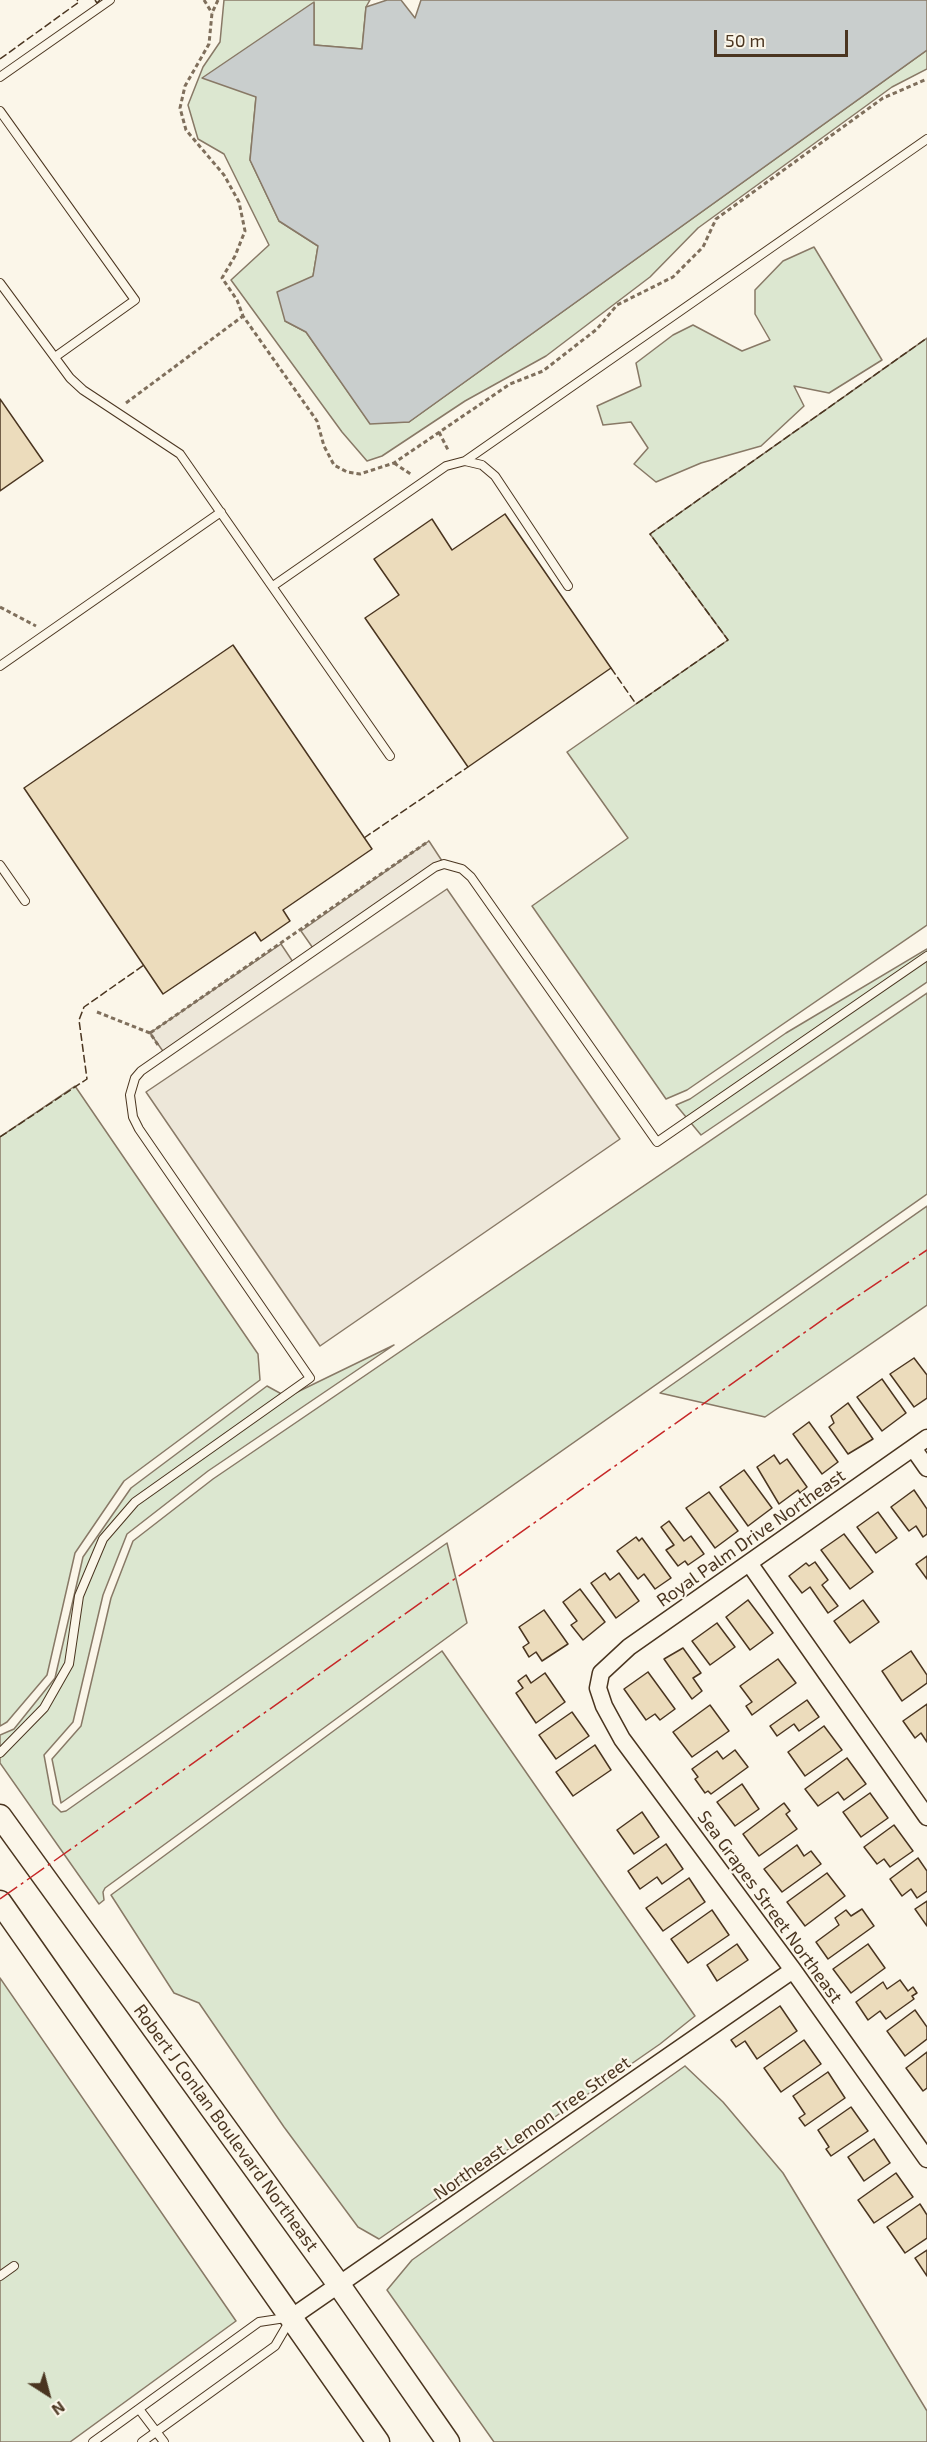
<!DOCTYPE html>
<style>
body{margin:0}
#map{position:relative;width:927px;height:2442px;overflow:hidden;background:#fbf6e9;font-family:"Exo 2",sans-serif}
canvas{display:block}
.north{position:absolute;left:18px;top:2364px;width:60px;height:60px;-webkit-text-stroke:4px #fbf6e9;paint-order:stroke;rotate:144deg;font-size:16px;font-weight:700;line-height:24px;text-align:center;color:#4a3520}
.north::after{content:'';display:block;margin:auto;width:21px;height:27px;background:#4a3520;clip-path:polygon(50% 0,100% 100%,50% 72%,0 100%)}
.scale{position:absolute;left:714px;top:30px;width:134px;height:27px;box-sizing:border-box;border:3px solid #4a3520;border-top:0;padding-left:8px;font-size:18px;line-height:21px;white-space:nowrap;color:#4a3520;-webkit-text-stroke:4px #fbf6e9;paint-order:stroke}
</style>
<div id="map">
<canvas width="927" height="2442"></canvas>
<div class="north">N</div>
<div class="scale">50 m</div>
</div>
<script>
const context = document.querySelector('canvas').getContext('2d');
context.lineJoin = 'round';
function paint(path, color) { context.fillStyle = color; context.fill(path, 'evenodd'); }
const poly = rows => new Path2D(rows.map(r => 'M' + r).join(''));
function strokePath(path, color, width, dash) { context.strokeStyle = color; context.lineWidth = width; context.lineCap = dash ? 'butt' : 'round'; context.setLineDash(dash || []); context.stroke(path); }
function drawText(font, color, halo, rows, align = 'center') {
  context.font = font + ' "Exo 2",sans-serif'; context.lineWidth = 4.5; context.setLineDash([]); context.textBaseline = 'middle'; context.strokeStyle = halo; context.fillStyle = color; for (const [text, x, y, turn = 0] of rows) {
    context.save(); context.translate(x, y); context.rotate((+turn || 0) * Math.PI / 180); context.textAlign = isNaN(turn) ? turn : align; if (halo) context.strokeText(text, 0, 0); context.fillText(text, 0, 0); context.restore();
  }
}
const green = poly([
 [224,0,370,0,366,7,362,49,314,45,314,3,256,97,250,160,279,221,318,246,313,276,285,321,306,332,370,423,409,422,927,50,927,69,892,87,698,228,650,277,546,356,465,401,382,456,367,461,342,432,231,280,269,245,224,154,198,139,188,105,203,67,220,42,224,0],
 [814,247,882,360,829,393,794,386,804,406,761,446,701,463,656,482,634,464,648,448,631,422,603,425,597,406,641,386,636,363,673,335,693,325,742,351,770,340,755,314,755,290,783,261,814,247],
 [927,338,927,925,687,1090,666,1099,532,906,628,838,567,752,728,640,650,534,927,338],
 [927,949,927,982,701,1135,676,1105,690,1099,786,1033,927,949],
 [927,993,927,1194,61,1803,52,1759,81,1726,111,1598,133,1541,213,1479,927,993],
 [75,1086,258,1354,260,1380,124,1481,75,1553,47,1675,7,1722,0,1726,0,1137,75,1086],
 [927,1206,927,1305,765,1417,660,1393,927,1206],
 [394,1345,208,1471,127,1534,103,1595,73,1722,44,1755,53,1804,61,1812,66,1811,447,1543,467,1623,105,1888,103,1892,104,1900,99,1904,0,1763,0,1735,14,1729,55,1678,83,1557,131,1488,267,1386,287,1397,394,1345],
 [442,1651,695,2016,660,2044,379,2239,358,2227,284,2127,199,2003,174,1993,111,1895,442,1651],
 [0,1978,236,2321,70,2442,0,2442,0,1978],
 [685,2066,723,2102,783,2173,927,2411,927,2442,494,2442,387,2290,412,2260,685,2066]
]);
paint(green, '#dce7d0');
strokePath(green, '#887966', 1.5);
const parking = poly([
 [429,841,444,864,315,951,301,931,429,841],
 [447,889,620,1139,320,1346,146,1092,447,889],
 [281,944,295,965,165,1054,150,1033,281,944]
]);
paint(parking, '#ede7d9');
strokePath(parking, '#887966', 1.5);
const water = poly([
 [387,0,401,0,415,18,421,0,927,0,927,50,409,422,370,424,306,332,285,321,277,292,313,276,318,246,279,221,250,160,256,97,202,78,314,2,314,45,362,49,366,7,387,0]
]);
paint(water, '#c9cecd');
strokePath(water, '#887966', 1.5);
const building = poly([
 [0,399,43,461,0,491,0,399],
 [505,514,611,668,468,767,365,618,399,595,374,559,432,519,452,550,505,514],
 [233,645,372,849,283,910,290,921,261,941,255,932,163,994,24,788,233,645],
 [914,1358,927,1375,927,1398,914,1407,890,1374,914,1358],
 [882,1379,906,1413,882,1431,857,1397,882,1379],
 [848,1403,873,1439,848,1454,829,1427,834,1423,831,1416,848,1403],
 [809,1422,838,1462,822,1474,793,1434,809,1422],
 [774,1455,780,1464,787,1459,807,1487,800,1493,798,1490,779,1504,757,1467,774,1455],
 [744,1470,772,1508,748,1526,720,1487,744,1470],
 [914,1490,927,1509,927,1534,923,1537,916,1526,909,1531,891,1507,914,1490],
 [709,1492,738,1531,715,1548,686,1508,709,1492],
 [878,1512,897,1538,876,1553,857,1527,878,1512],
 [669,1521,684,1541,691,1536,704,1554,688,1565,685,1561,678,1566,666,1550,674,1545,661,1527,669,1521],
 [844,1534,873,1572,850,1589,821,1550,844,1534],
 [636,1537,639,1541,642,1538,671,1578,655,1589,644,1574,638,1579,617,1551,636,1537],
 [927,1556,927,1579,916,1564,927,1556],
 [815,1562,828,1580,822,1585,838,1606,828,1613,810,1587,802,1593,789,1576,806,1563,809,1566,815,1562],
 [605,1573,610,1580,619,1573,639,1601,616,1618,591,1583,605,1573],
 [580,1589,605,1622,583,1640,571,1625,577,1621,563,1602,580,1589],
 [748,1600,773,1633,750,1650,726,1617,748,1600],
 [863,1600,879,1622,850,1643,834,1621,863,1600],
 [544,1610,568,1644,542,1661,536,1652,529,1657,523,1647,529,1643,519,1627,544,1610],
 [717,1623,735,1647,710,1665,692,1641,717,1623],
 [683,1648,701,1673,693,1678,702,1691,692,1699,664,1659,683,1648],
 [911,1651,927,1675,927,1683,902,1701,882,1671,911,1651],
 [778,1659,796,1683,752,1715,746,1706,752,1702,740,1686,778,1659],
 [648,1672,675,1709,660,1720,655,1714,646,1720,624,1689,648,1672],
 [545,1673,565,1702,536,1723,516,1693,523,1688,518,1681,526,1675,531,1683,545,1673],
 [807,1700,819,1717,799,1731,794,1724,777,1736,770,1726,807,1700],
 [927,1704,927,1742,921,1733,915,1738,903,1721,927,1704],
 [710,1705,729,1731,692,1757,673,1732,710,1705],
 [572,1712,589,1736,556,1759,539,1735,572,1712],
 [824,1726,842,1750,805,1776,788,1752,824,1726],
 [595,1745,611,1770,573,1796,556,1772,595,1745],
 [735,1750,748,1767,711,1794,708,1791,705,1793,695,1779,698,1777,692,1769,717,1751,723,1759,735,1750],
 [847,1758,866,1784,844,1800,838,1792,818,1806,805,1789,847,1758],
 [742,1784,759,1809,735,1826,717,1802,742,1784],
 [870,1793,888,1818,861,1837,843,1812,870,1793],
 [784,1803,790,1811,786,1814,797,1829,759,1856,743,1834,784,1803],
 [642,1812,659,1837,634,1854,617,1830,642,1812],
 [894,1825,913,1851,890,1867,884,1859,877,1864,864,1847,894,1825],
 [666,1844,683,1869,662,1884,657,1877,640,1889,628,1871,666,1844],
 [797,1845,804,1856,811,1851,821,1864,782,1892,764,1869,797,1845],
 [918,1858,927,1871,927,1891,917,1898,911,1889,902,1896,890,1879,918,1858],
 [827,1873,845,1896,805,1926,787,1902,827,1873],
 [689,1878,705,1902,663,1931,646,1908,689,1878],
 [927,1901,927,1926,915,1909,927,1901],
 [862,1909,874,1926,828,1959,816,1942,839,1925,835,1918,846,1910,851,1916,862,1909],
 [712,1910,729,1935,688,1963,671,1939,712,1910],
 [737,1944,748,1960,717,1981,707,1965,737,1944],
 [868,1944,885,1968,851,1993,833,1969,868,1944],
 [900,1980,908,1991,913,1987,917,1993,912,1996,914,1999,886,2019,880,2011,868,2020,856,2002,883,1982,887,1989,900,1980],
 [780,2006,797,2031,757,2059,745,2041,736,2047,731,2040,780,2006],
 [915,2010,927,2027,927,2039,905,2056,887,2031,915,2010],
 [804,2040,821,2064,781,2092,764,2068,804,2040],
 [927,2052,927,2088,923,2091,906,2068,927,2052],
 [828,2072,845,2098,805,2126,799,2118,805,2114,793,2096,828,2072],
 [851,2107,868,2131,831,2156,826,2149,829,2147,818,2130,851,2107],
 [874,2139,890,2163,864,2181,848,2157,874,2139],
 [896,2173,913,2197,874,2223,858,2200,896,2173],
 [920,2204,927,2215,927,2238,905,2253,887,2227,920,2204],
 [927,2250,927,2276,915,2258,927,2250]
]);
paint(building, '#ecdcbc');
strokePath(building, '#4a3520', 1.5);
const service = poly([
 [0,77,110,0],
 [0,111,135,300,55,357],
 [0,283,70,378,83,390,180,454,390,756],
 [465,461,927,139],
 [273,586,446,466,465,461,482,465,495,476,568,586],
 [0,666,221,512],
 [0,865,25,901],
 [0,1753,44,1708,69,1664,79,1596,103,1539,135,1502,310,1378,139,1129,133,1117,130,1095,135,1078,141,1071,435,867,444,864,462,869,471,877,657,1142,927,956],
 [0,2276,14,2266],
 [139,2409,164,2442],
 [93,2442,259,2322,292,2317,275,2346,142,2442]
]);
const minor = poly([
 [927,1438,629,1647,601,1673,598,1688,604,1706,622,1739,793,1970,927,2159],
 [913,1448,927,1468],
 [749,1563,927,1817],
 [292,2317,793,1970]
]);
const secondary = poly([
 [0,1816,339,2285,448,2442],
 [0,1902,378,2442]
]);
strokePath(service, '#4a3520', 10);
strokePath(minor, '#4a3520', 19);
strokePath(secondary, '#4a3520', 25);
strokePath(poly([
 [204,0,212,13],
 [218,0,212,13,209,44,185,86,180,108,186,130,224,175,239,202,245,231,235,256,222,278,237,300,243,316,317,421,324,446,334,465,347,472,360,474,394,463,510,384,543,371,597,329,617,305,673,277,703,247,716,219,883,98,927,79],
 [126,403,243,316],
 [439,432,449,452],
 [394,463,412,475],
 [0,607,36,626],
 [97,1012,150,1033],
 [158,1045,150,1033,429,841]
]), '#7f6f5c', 3, [4.5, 3]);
strokePath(service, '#fbf6e9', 8);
strokePath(minor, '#fbf6e9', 16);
strokePath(secondary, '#fbf6e9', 22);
strokePath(poly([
 [95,0,97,3,100,0],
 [0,59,79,2,77,0],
 [611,668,636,704,728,640,650,534,927,338],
 [364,838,468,767],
 [0,1137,87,1079,79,1020,84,1007,144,965]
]), '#4a3520', 1.5, [8, 3]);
strokePath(poly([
 [0,1899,838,1309,927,1250]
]), '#c62828', 1.5, [21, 4.5, 3, 4.5]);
drawText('18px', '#4a3520', '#fbf6e9', [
 ["Royal Palm Drive Northeast",751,1538,-35],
 ["Sea Grapes Street Northeast",770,1907,54],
 ["Robert J Conlan Boulevard Northeast",226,2128,54],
 ["Northeast Lemon Tree Street",532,2128,-35]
]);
</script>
